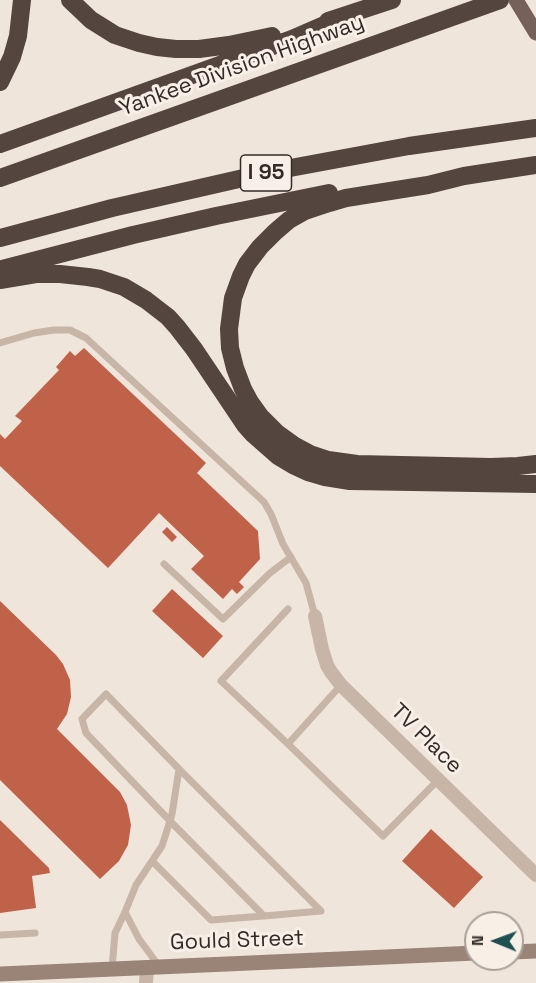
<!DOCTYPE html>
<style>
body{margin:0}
#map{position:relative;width:536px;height:983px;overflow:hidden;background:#f0e5da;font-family:"Space Grotesk",sans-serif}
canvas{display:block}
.north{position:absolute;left:464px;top:911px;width:60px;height:60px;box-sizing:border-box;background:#f8efe6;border:2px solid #aaa19a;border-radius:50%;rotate:271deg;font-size:16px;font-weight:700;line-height:24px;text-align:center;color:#342b27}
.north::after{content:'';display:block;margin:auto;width:21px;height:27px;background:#1f5153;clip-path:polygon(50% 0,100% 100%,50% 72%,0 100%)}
</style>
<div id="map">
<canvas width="536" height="983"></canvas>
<div class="north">N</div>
</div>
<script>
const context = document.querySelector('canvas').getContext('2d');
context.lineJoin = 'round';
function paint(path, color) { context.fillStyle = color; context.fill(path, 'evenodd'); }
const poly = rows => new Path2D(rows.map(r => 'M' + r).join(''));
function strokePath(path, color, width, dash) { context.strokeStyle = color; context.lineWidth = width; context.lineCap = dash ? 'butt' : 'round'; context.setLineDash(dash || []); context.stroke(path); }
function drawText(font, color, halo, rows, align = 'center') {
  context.font = font + ' "Space Grotesk",sans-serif'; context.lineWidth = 6; context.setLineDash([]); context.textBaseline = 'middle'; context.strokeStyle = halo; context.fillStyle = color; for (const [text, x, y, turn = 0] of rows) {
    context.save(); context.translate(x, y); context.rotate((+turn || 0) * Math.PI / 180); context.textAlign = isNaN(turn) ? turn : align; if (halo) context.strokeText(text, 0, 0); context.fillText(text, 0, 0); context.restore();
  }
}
paint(poly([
 [84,348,206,463,197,473,258,531,260,559,239,582,244,587,237,594,232,589,223,599,191,569,204,556,159,513,108,568,0,466,0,434,5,439,22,421,15,416,59,370,56,367,70,351,75,356],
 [167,527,177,537,172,542,162,532],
 [172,589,223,636,203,658,152,611],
 [0,601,56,655,63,664,70,680,71,697,67,714,57,729,120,792,127,805,131,825,128,845,119,861,100,879,0,780],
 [0,820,49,868,50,873,32,876,36,908,0,913],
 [431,829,483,877,454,908,402,861]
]), '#bf6249');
strokePath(poly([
 [0,343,34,333,54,330,70,330,86,338,264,502,271,514,283,544,306,583,315,616],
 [164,564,223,619,270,573,291,557],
 [288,609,221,681,288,744,341,685],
 [288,744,383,836,438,780],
 [152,861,211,920,264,916],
 [125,912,136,885,162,846,170,821,172,814,179,769,106,694,82,719,86,733,170,821,264,916,321,911,179,769],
 [0,935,35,933],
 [112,969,115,933,125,912,139,939,159,966]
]), '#c7b5a7', 7);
strokePath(poly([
 [315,616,322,649,327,665,331,672,341,685,536,875],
 [146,983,147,967]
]), '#c7b5a7', 14);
strokePath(poly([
 [512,952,536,951],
 [0,974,476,953]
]), '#9a8478', 15);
strokePath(poly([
 [516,0,536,33]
]), '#756159', 15);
strokePath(poly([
 [70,0,91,20,115,35,139,43,157,47,176,49,199,49,229,45,272,36],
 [328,21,392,0],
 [0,82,12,57,18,36,22,0],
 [0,144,292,39,338,19],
 [536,165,464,176,428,185,346,198,329,203,305,211,289,220,275,232,260,247,247,264,241,276,233,298,229,329,230,348,235,368,243,389,250,402,260,416,277,433,295,446,310,454,328,460,357,464,491,467,518,466,536,464],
 [0,178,500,0],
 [0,238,112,208,274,171,409,146,536,128],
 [2,269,133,235,216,216,329,193],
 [0,280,36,274,60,274,88,277,100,279,124,287,146,300,168,317,177,327,194,349,245,425,253,434,278,456,293,465,308,472,325,477,350,481,536,484]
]), '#54453f', 18);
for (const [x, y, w] of [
 [266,173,51]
]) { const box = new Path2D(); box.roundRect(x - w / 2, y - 18, w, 36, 4.5); context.fillStyle = '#f8efe6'; context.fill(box); strokePath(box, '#342b27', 1.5); }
drawText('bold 21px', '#342b27', null, [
 ["I 95",266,173]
]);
drawText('22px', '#342b27', '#f8efe6', [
 ["Yankee Division Highway",242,66,-20],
 ["TV Place",426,739,44],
 ["Gould Street",237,941,-2]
]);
</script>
